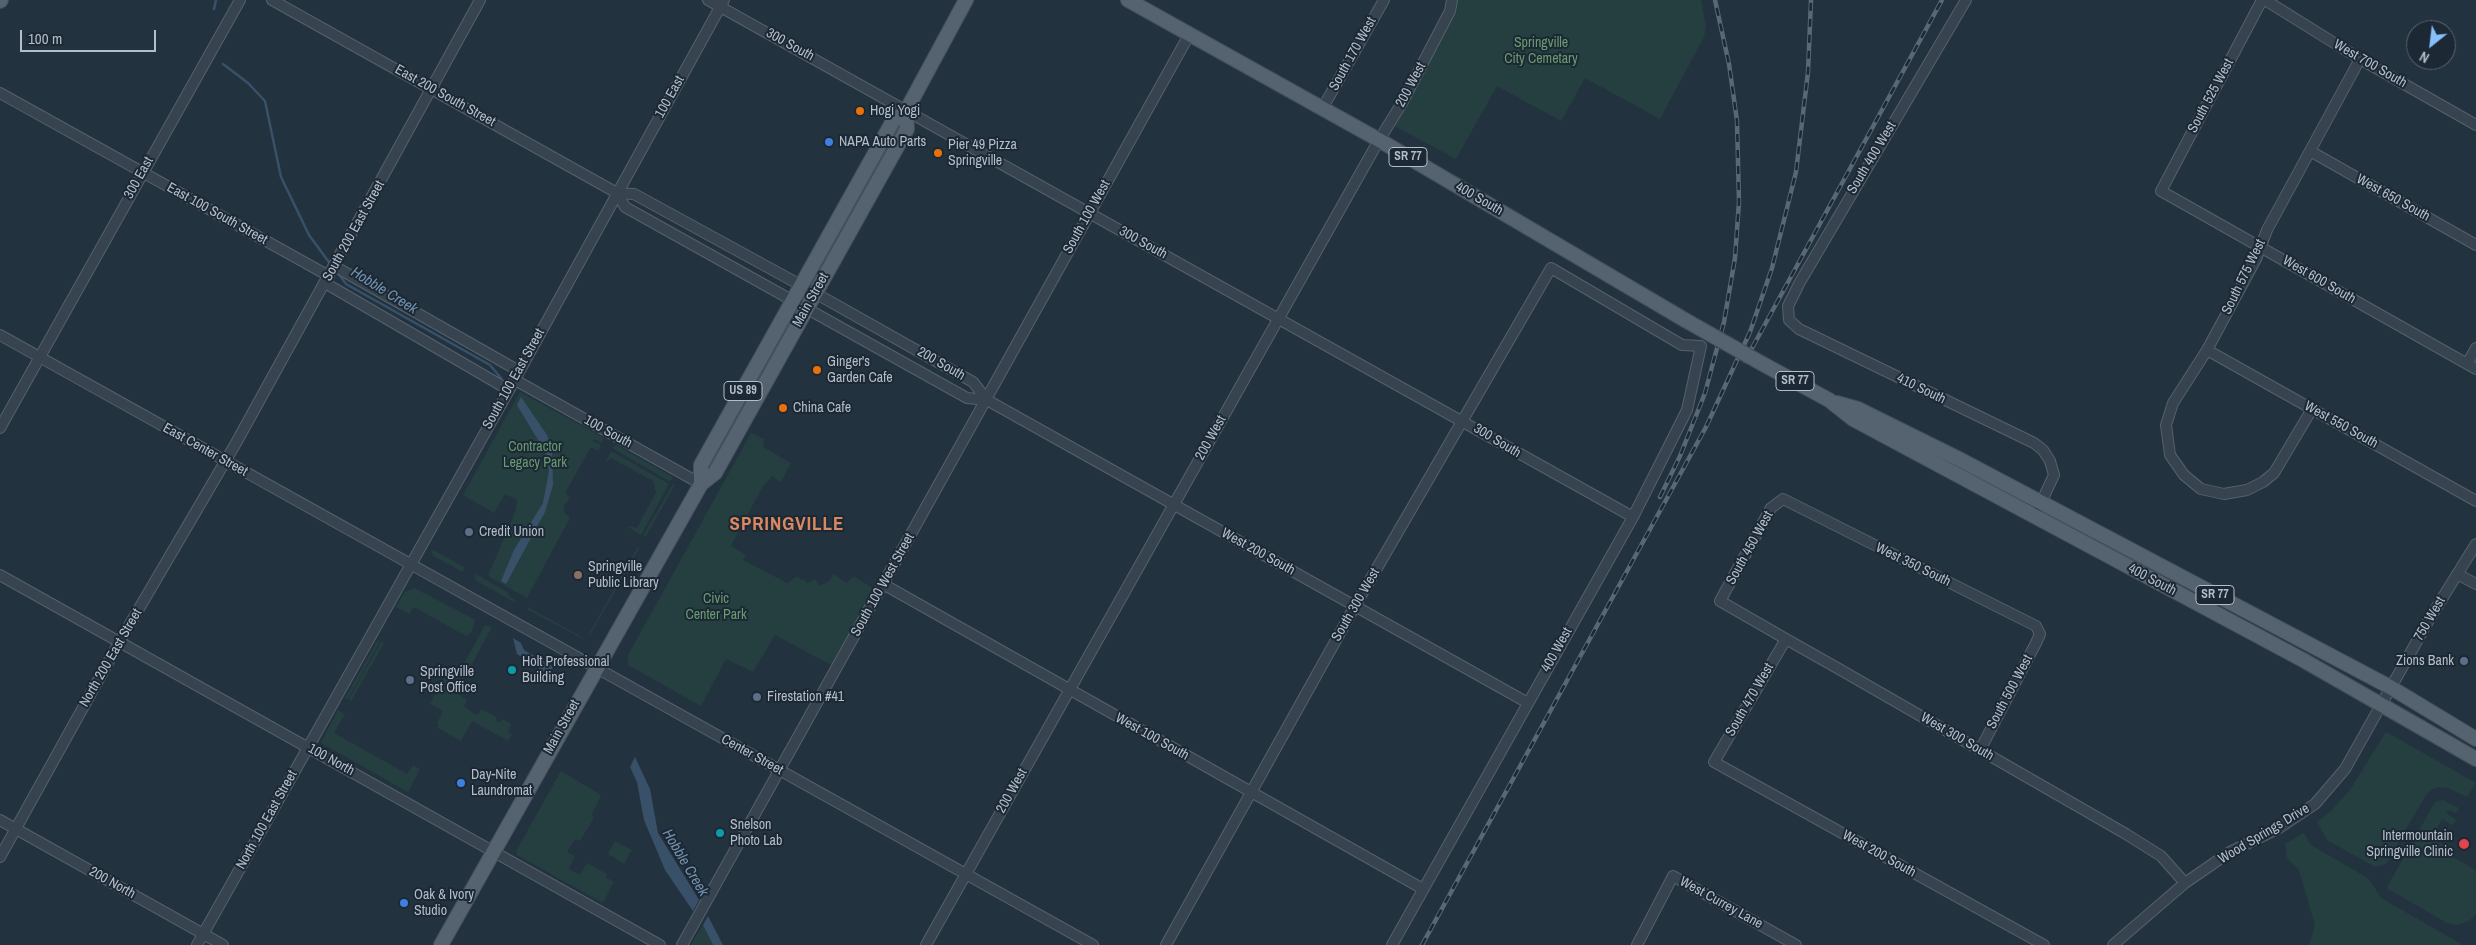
<!DOCTYPE html>
<style>
body{margin:0}
#map{position:relative;width:2476px;height:945px;overflow:hidden;background:#23323f;font-family:"Archivo Narrow",sans-serif}
canvas{display:block}
.north{position:absolute;left:2406px;top:20px;width:50px;height:50px;box-sizing:border-box;background:#1c2834;border:1px solid #586470;border-radius:50%;rotate:209deg;font-size:14px;font-weight:700;line-height:20px;text-align:center;color:#b3beca}
.north::after{content:'';display:block;margin:auto;width:18px;height:22px;background:#86bffc;clip-path:polygon(50% 0,100% 100%,50% 72%,0 100%)}
.scale{position:absolute;left:20px;top:30px;width:136px;height:22px;box-sizing:border-box;border:2px solid #b3beca;border-top:0;padding-left:6px;font-size:15px;line-height:18px;white-space:nowrap;color:#b3beca;-webkit-text-stroke:4px #1c2834;paint-order:stroke}
</style>
<div id="map">
<canvas width="2476" height="945"></canvas>
<div class="north">N</div>
<div class="scale">100 m</div>
</div>
<script>
const context = document.querySelector('canvas').getContext('2d');
context.lineJoin = 'round';
function paint(path, color) { context.fillStyle = color; context.fill(path, 'evenodd'); }
const poly = rows => new Path2D(rows.map(r => 'M' + r).join(''));
function strokePath(path, color, width, dash) { context.strokeStyle = color; context.lineWidth = width; context.lineCap = dash ? 'butt' : 'round'; context.setLineDash(dash || []); context.stroke(path); }
function drawText(font, color, halo, rows, align = 'center') {
  context.font = font + ' "Archivo Narrow",sans-serif'; context.lineWidth = 4; context.setLineDash([]); context.textBaseline = 'middle'; context.strokeStyle = halo; context.fillStyle = color; for (const [text, x, y, turn = 0] of rows) {
    context.save(); context.translate(x, y); context.rotate((+turn || 0) * Math.PI / 180); context.textAlign = isNaN(turn) ? turn : align; if (halo) context.strokeText(text, 0, 0); context.fillText(text, 0, 0); context.restore();
  }
}
paint(poly([
 [1450,0,1701,0,1706,26,1704,37,1660,119,1585,78,1561,121,1497,86,1456,159,1385,121,1448,11],
 [520,392,604,438,602,443,594,439,593,441,601,445,598,451,591,447,565,493,570,497,564,506,564,512,570,518,527,598,488,576,516,510,517,500,505,494,494,513,463,495],
 [751,433,764,439,763,447,791,463,781,482,772,476,762,488,731,546,746,555,743,560,787,583,798,576,801,580,804,579,807,583,815,579,820,586,830,580,833,574,847,583,853,576,874,589,831,665,775,635,753,672,726,659,701,706,628,665,628,655],
 [616,445,673,477,672,480,669,481,612,448],
 [611,451,669,484,641,535,628,527,631,526,637,528,656,492,653,481,611,458,605,463],
 [673,484,675,485,646,536,643,536],
 [638,546,639,549,590,635,589,634],
 [431,549,464,567,463,572,433,556],
 [476,574,507,592,509,596,515,600,514,602,475,580],
 [414,588,474,619,475,622,471,633,466,636,414,607,409,614,396,607,405,592],
 [528,607,582,637,583,639,528,610],
 [485,625,492,627,456,693,467,700,464,706,473,713,478,715,481,709,497,717,496,720,500,723,502,719,510,723,511,725,508,732,512,734,508,741,472,721,461,741,438,728,439,725,437,723,443,711,430,704,449,669,454,668,460,671],
 [378,640,380,641,348,699,345,698],
 [381,642,384,643,351,701,349,699],
 [338,710,345,714,334,733,407,774,413,765,420,769,408,792,321,743],
 [2385,733,2388,733,2476,783,2467,797,2448,788,2437,787,2431,790,2426,795,2386,864,2375,867,2327,840,2317,822,2331,811,2350,790],
 [561,771,601,795,591,816,594,818,580,841,575,839,567,852,575,856,569,869,580,875,587,863,607,874,606,877,614,882,603,903,517,855,516,851],
 [2443,800,2459,808,2456,813,2449,810,2446,813,2456,820,2452,825,2442,819,2432,838,2444,846,2446,844,2452,848,2449,855,2476,870,2476,914,2469,921,2458,925,2447,923,2388,889,2387,887,2435,802],
 [2304,833,2311,845,2369,879,2381,898,2463,945,2309,945,2315,925,2299,870,2287,858,2285,844],
 [615,841,632,850,624,864,608,854],
 [703,925,713,945,691,945,691,944]
]), '#253f40');
paint(poly([
 [521,397,547,435,552,449,553,485,545,512,506,584,501,581,514,550,543,503,549,471,546,453,517,405],
 [513,638,521,643,524,650,553,667,549,675,517,654],
 [635,757,650,789,658,833,699,900,693,911,665,870,644,820,637,782,630,767],
 [708,916,711,922,723,945,713,945,703,925]
]), '#385169');
strokePath(poly([
 [214,9,216,0],
 [223,64,248,83,265,101,281,177,309,235,331,265],
 [338,273,346,284,490,365,501,378]
]), '#385169', 2.5);
const minor = poly([
 [272,0,617,193,634,194,815,293,973,382,987,400,1528,703],
 [708,0,1633,517],
 [1966,0,1800,282,1788,306,1789,320,1799,329,2034,443,2043,450,2050,461,2054,475,2039,507],
 [2262,0,2161,191,2476,369],
 [2265,0,2360,59,2476,125],
 [0,93,329,276],
 [1322,109,1384,0],
 [2310,151,2476,245],
 [617,193,625,207,967,398,987,400],
 [334,266,519,371],
 [325,283,509,390],
 [0,335,1093,945],
 [2207,350,2476,501],
 [2467,364,2476,348],
 [515,380,701,484],
 [2312,409,2274,473,2263,482,2247,490,2224,494,2201,489,2184,475,2170,455,2166,425,2173,403,2207,350,2256,259,2267,230,2360,59],
 [0,428,240,0],
 [2457,574,2476,584],
 [0,575,660,945],
 [883,584,1423,889],
 [1786,639,1714,762,2044,945],
 [1980,750,2036,643,2040,634,2036,626,1783,499,1771,508,1720,601,1786,639,1839,669,1980,750,2126,834,2161,856,2185,883],
 [0,820,223,945],
 [0,857,120,641,236,443,480,0],
 [197,945,509,390,724,0],
 [682,945,1189,35],
 [926,945,1379,140,1402,103,1450,11,1452,0],
 [1166,945,1355,606,1551,268,1682,345,1701,346,1687,410,1633,517,1392,945],
 [1637,945,1673,876,1796,945],
 [2113,945,2185,883,2230,852,2279,828,2315,804,2345,769,2430,618,2476,544]
]);
const major = poly([
 [1128,0,1379,140,1685,320],
 [0,1,1,0],
 [1761,363,1829,400,1853,419,2303,660,2476,759],
 [1837,403,1858,409,1961,460,2390,687,2476,739],
 [701,484,701,465,893,121,906,111,966,0],
 [441,945,701,484,715,473,907,129,906,111]
]);
strokePath(minor, '#55616d', 12);
strokePath(major, '#434f5b', 16);
strokePath(minor, '#37434f', 10);
strokePath(major, '#55626f', 14);
const rail = poly([
 [1745,361,1942,0],
 [1660,497,1680,456,1705,393,1724,322,1735,258,1739,202,1737,121,1729,64,1715,0],
 [1422,945,1706,427,1750,332,1772,268,1796,172,1808,72,1811,0]
]);
strokePath(rail, '#596876', 4.5);
strokePath(rail, '#1c2834', 2.5, [8]);
const majorBridge = poly([
 [1685,320,1761,363]
]);
strokePath(majorBridge, '#434f5b', 16, []);
strokePath(majorBridge, '#55626f', 14);
for (const [x, y, r, color] of [
 [860,111,5,"#e8710a"],
 [829,142,5,"#3f7fe0"],
 [938,153,5,"#e8710a"],
 [817,370,5,"#e8710a"],
 [783,408,5,"#e8710a"],
 [469,532,5,"#5c6f8a"],
 [578,575,5,"#8d6e63"],
 [2464,661,5,"#5c6f8a"],
 [512,670,5,"#0f9aa8"],
 [410,680,5,"#5c6f8a"],
 [757,697,5,"#5c6f8a"],
 [461,783,5,"#3f7fe0"],
 [720,833,5,"#0f9aa8"],
 [2464,844,6,"#e0444e"],
 [404,903,5,"#3f7fe0"]
]) { const dot = new Path2D(); dot.arc(x, y, r, 0, 2 * Math.PI); context.fillStyle = color; context.fill(dot); strokePath(dot, '#1c2834', 2); }
for (const [x, y, w] of [
 [1408,157,38],
 [1795,381,38],
 [743,391,38],
 [2215,595,38]
]) { const box = new Path2D(); box.roundRect(x - w / 2, y - 9.5, w, 19, 4); context.fillStyle = '#1c2834'; context.fill(box); strokePath(box, '#b3beca', 1); }
drawText('bold 12px', '#b3beca', null, [
 ["SR 77",1408,157],
 ["SR 77",1795,381],
 ["US 89",743,391],
 ["SR 77",2215,595]
]);
drawText('14px', '#699c70', '#1c2834', [
 ["Springville",1541,43],
 ["City Cemetary",1541,59],
 ["Contractor",535,447],
 ["Legacy Park",535,463],
 ["Civic",716,599],
 ["Center Park",716,615]
]);
drawText('14px', '#b3beca', '#1c2834', [
 ["300 South",790,45,29],
 ["South 170 West",1353,54,-61],
 ["West 700 South",2370,64,30],
 ["200 West",1411,85,-62],
 ["East 200 South Street",445,96,29],
 ["South 525 West",2211,96,-62],
 ["100 East",670,97,-61],
 ["South 400 West",1872,158,-59],
 ["300 East",139,178,-61],
 ["West 650 South",2393,198,29],
 ["400 South",1479,199,30],
 ["East 100 South Street",217,214,29],
 ["South 100 West",1087,217,-61],
 ["South 200 East Street",354,231,-61],
 ["300 South",1143,243,29],
 ["South 575 West",2244,277,-64],
 ["West 600 South",2319,280,30],
 ["Main Street",811,300,-61],
 ["200 South",941,364,30],
 ["South 100 East Street",514,379,-61],
 ["410 South",1921,389,26],
 ["West 550 South",2341,425,29],
 ["100 South",608,432,29],
 ["200 West",1211,438,-61],
 ["300 South",1497,441,31],
 ["East Center Street",205,450,29],
 ["South 450 West",1750,548,-61],
 ["West 200 South",1258,552,29],
 ["West 350 South",1913,565,26],
 ["400 South",2152,580,28],
 ["South 100 West Street",883,585,-61],
 ["South 300 West",1356,605,-60],
 ["750 West",2430,619,-60],
 ["400 West",1557,650,-61],
 ["North 200 East Street",111,658,-60],
 ["South 500 West",2010,692,-62],
 ["South 470 West",1750,700,-60],
 ["Main Street",562,727,-61],
 ["West 100 South",1152,737,29],
 ["West 300 South",1957,737,30],
 ["Center Street",752,755,29],
 ["100 North",331,760,29],
 ["200 West",1012,791,-61],
 ["North 100 East Street",267,820,-61],
 ["Wood Springs Drive",2264,834,-31],
 ["West 200 South",1879,854,29],
 ["200 North",112,883,29],
 ["West Currey Lane",1721,903,29]
]);
drawText('14px', '#b3beca', '#1c2834', [
 ["Hogi Yogi",870,111],
 ["NAPA Auto Parts",839,142],
 ["Pier 49 Pizza",948,145],
 ["Springville",948,161],
 ["Ginger's",827,362],
 ["Garden Cafe",827,378],
 ["China Cafe",793,408],
 ["Credit Union",479,532],
 ["Springville",588,567],
 ["Public Library",588,583],
 ["Zions Bank",2454,661,"right"],
 ["Holt Professional",522,662],
 ["Building",522,678],
 ["Springville",420,672],
 ["Post Office",420,688],
 ["Firestation #41",767,697],
 ["Day-Nite",471,775],
 ["Laundromat",471,791],
 ["Snelson",730,825],
 ["Photo Lab",730,841],
 ["Intermountain",2453,836,"right"],
 ["Springville Clinic",2453,852,"right"],
 ["Oak & Ivory",414,895],
 ["Studio",414,911]
], 'left');
drawText('italic 15px', '#7292ae', '#1c2834', [
 ["Hobble Creek",384,291,32],
 ["Hobble Creek",685,863,59]
]);
context.letterSpacing = '1px';
drawText('bold 19px', '#d9885f', '#1c2834', [
 ["SPRINGVILLE",787,525]
]);
context.letterSpacing = '0px';
</script>
